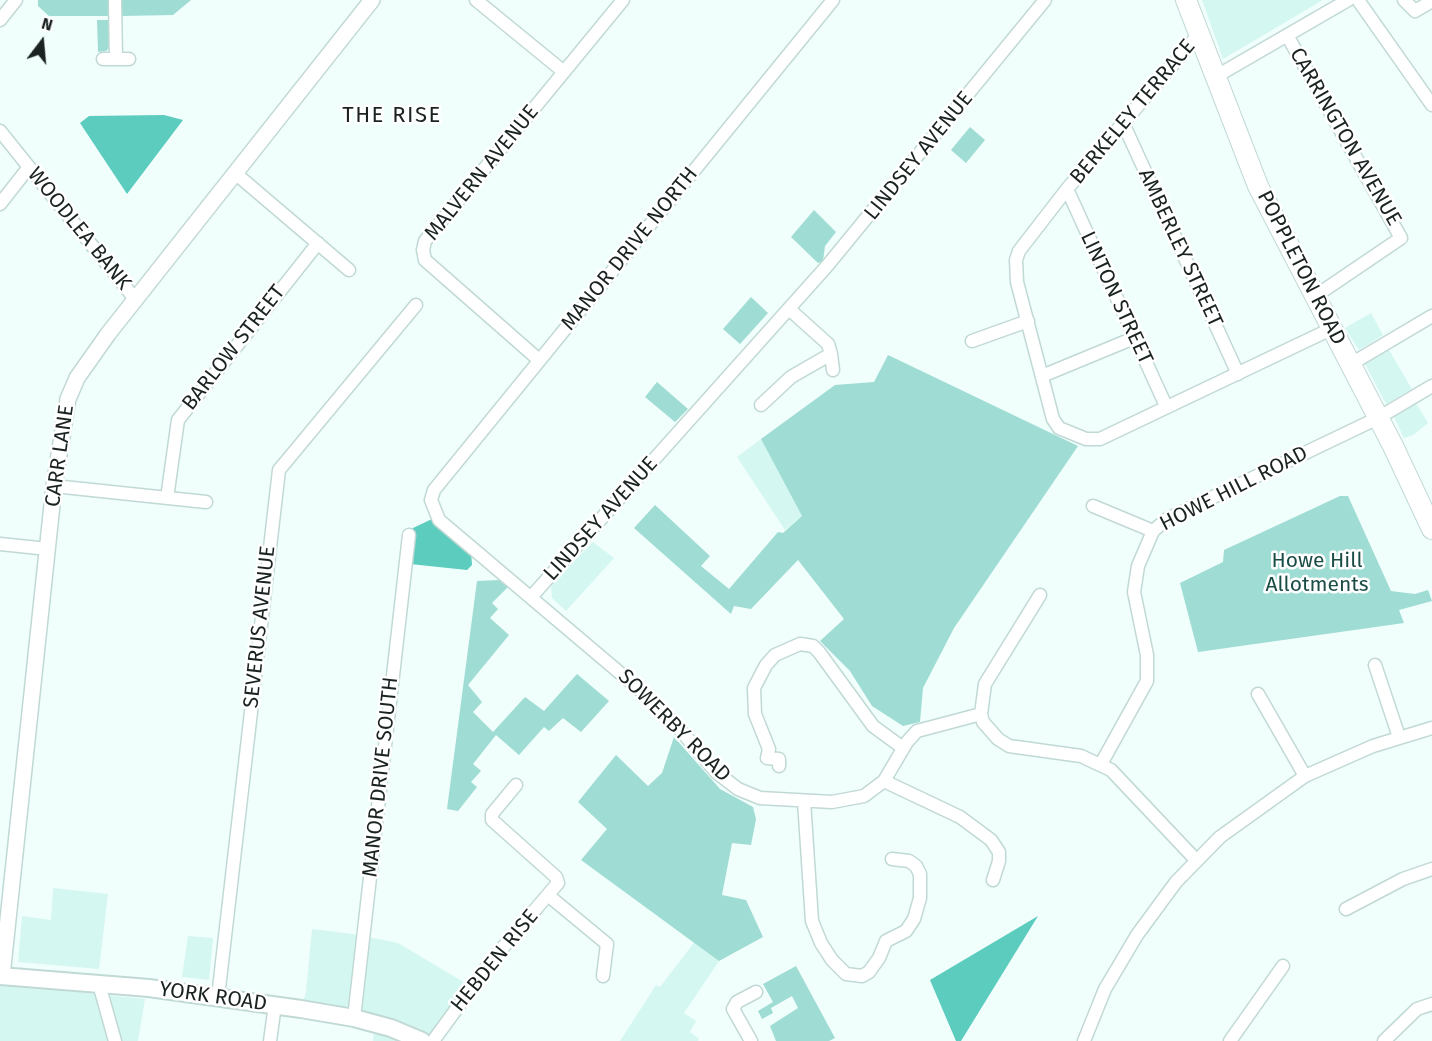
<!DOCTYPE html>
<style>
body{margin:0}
#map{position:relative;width:1432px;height:1041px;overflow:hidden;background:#f0fefc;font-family:"Fira Sans",sans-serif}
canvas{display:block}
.north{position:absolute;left:12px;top:12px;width:60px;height:60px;-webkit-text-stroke:4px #fff;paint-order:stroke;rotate:16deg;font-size:16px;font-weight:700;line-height:24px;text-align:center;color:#1a2322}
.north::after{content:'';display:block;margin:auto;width:21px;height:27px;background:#1a2322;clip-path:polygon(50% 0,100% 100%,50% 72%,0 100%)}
</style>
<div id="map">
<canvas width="1432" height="1041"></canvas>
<div class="north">N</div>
</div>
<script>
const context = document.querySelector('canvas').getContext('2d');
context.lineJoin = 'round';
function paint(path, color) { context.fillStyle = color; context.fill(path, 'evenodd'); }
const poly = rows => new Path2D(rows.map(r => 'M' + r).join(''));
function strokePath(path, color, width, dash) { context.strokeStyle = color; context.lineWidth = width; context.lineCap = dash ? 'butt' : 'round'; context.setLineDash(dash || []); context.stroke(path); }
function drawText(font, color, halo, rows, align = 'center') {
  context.font = font + ' "Fira Sans",sans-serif'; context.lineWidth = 5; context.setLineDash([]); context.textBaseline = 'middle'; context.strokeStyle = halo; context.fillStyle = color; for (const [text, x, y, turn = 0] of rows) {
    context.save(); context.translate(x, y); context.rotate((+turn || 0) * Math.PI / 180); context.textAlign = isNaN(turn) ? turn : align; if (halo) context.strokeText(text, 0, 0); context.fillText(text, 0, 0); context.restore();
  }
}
paint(poly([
 [1202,0,1323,0,1223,59],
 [1371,313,1383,335,1359,350,1345,328],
 [1389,350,1412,389,1386,404,1365,364],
 [1416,403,1428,423,1413,435,1404,438,1393,415],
 [761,439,802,516,785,530,737,457],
 [593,542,614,558,566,611,552,598,551,587,555,580],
 [53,888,108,894,99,969,18,962,22,916,51,920],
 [312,929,352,934,398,943,472,987,433,1041,373,1041,375,1025,301,1009,306,992],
 [188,936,213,938,209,980,182,977],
 [696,940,719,961,684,1013,696,1021,690,1032,699,1039,698,1041,620,1041,656,985,660,987],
 [0,984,145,999,138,1041,0,1041]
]), '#d5f7f1');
paint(poly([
 [38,0,110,0,110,16,49,16,38,6],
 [122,0,191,0,173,15,122,16],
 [97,20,110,20,110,47,106,51,98,52],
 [970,127,985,140,966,163,951,150],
 [814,210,836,232,825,246,823,261,818,263,791,237],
 [751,297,768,313,740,344,723,329],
 [888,355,1078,446,954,628,923,688,920,722,903,726,872,706,850,671,820,641,844,619,798,560,751,609,734,606,731,614,634,528,655,505,710,556,701,566,729,589,778,532,783,533,802,516,761,439,835,385,874,382],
 [657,382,688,409,675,422,645,397],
 [1340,496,1348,496,1391,591,1415,594,1428,590,1432,601,1399,610,1404,623,1198,652,1180,583,1223,562,1224,550],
 [499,580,509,586,492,603,498,609,490,618,509,635,468,685,482,702,473,712,493,732,525,697,544,711,577,674,609,701,581,732,563,718,549,731,544,727,519,755,496,735,473,764,481,771,471,782,477,787,458,811,447,809,477,581],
 [674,737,720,789,753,807,756,819,751,845,732,843,722,895,746,900,763,937,719,961,581,860,607,829,578,802,616,755,648,786,662,773],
 [796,966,835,1038,829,1041,776,1041,770,1026,798,1008,792,996,771,1008,773,1013,762,1019,758,1011,773,1002,763,984]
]), '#9fdcd3');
paint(poly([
 [164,115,183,120,127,194,80,123,89,116],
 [432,519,471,552,472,565,467,570,410,564,413,528],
 [1038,916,961,1041,956,1041,930,980]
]), '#5bccbe');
const minor = poly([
 [115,0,116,59],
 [476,0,564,72],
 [833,0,434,490,431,500,439,520,646,695,677,726,716,772,738,789,760,798,832,802,864,796,884,781,907,742,917,731,981,714],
 [1358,0,1432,105],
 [1404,0,1415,11,1432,1],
 [0,20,16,0],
 [1199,34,1067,189,1019,251,1016,260,1017,282,1053,419,1059,428,1086,439,1100,439,1331,329],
 [1288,37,1401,238,1314,297],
 [103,59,129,59],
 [1215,77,1348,0],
 [1123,123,1238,374],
 [0,131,135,299],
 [235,173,349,270],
 [1067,189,1166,406],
 [0,204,29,167],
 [972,341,1028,321],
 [831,354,833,370],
 [539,360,425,260,423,250,425,241,623,0],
 [1351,364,1432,316],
 [1042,376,1134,338],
 [761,405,791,377,831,354,828,344,789,309],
 [54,486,206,502],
 [167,498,178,420,318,243],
 [1093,506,1153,531],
 [0,544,48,549],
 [1040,595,985,684,981,714,983,722,998,739,1009,746,1081,756,1111,770,1196,860],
 [532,596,827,266,1045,0],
 [1375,665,1399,737],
 [1258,694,1305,776],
 [1101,764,1147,681,1147,655,1134,592,1138,566,1153,531,1167,519,1378,418,1432,386],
 [779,766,779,759,767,758,769,749,755,714,754,688,766,665,775,655,800,644,813,646,819,652,873,726,903,748],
 [884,781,960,817,991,840,999,852,999,861,993,880],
 [804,801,812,921,821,943,832,960,846,974,862,976,869,972,879,958,886,941,906,931,914,919,920,898,920,874,916,866,909,861,892,859],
 [549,896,607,944,603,976],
 [1346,909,1403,879,1432,869],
 [99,984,115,1041],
 [218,997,279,470,416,305],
 [354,1018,409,535],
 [270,1041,275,1005],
 [433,1041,493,959,558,883,556,877,492,820,492,814,516,785],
 [751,1041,733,1009,737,1002,756,992],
 [1084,1041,1105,989,1137,935,1176,882,1220,837,1305,776,1373,746,1432,728],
 [1230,1041,1283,966],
 [1384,1041,1417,1009,1432,1004]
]);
const tertiary = poly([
 [2,976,54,486,68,399,77,378,108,334,372,0]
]);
const secondary = poly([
 [0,976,149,988,301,1009,354,1018,391,1028,422,1041]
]);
const primary = poly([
 [1186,0,1258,186,1393,446,1432,529]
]);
strokePath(minor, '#c1d9d5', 15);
strokePath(tertiary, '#c1d9d5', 18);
strokePath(secondary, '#c1d9d5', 20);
strokePath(primary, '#c1d9d5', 22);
strokePath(minor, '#fff', 12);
strokePath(tertiary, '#fff', 15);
strokePath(secondary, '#fff', 16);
strokePath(primary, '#fff', 20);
drawText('21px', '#1a2322', '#fff', [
 ["BERKELEY TERRACE",1133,112,-50],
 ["CARRINGTON AVENUE",1345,137,60],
 ["LINDSEY AVENUE",919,156,-51],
 ["MALVERN AVENUE",482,173,-51],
 ["WOODLEA BANK",79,229,51],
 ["AMBERLEY STREET",1180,248,65],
 ["MANOR DRIVE NORTH",630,249,-51],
 ["POPPLETON ROAD",1301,268,63],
 ["LINTON STREET",1116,298,65],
 ["BARLOW STREET",234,348,-52],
 ["CARR LANE",60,456,-82],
 ["HOWE HILL ROAD",1234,489,-27],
 ["LINDSEY AVENUE",601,519,-48],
 ["SEVERUS AVENUE",260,627,-84],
 ["SOWERBY ROAD",674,726,45],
 ["MANOR DRIVE SOUTH",381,777,-84],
 ["HEBDEN RISE",495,961,-51],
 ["YORK ROAD",213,997,8]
]);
drawText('21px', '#1b4d47', '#fff', [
 ["Howe Hill",1317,561],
 ["Allotments",1317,585]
]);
context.letterSpacing = '1.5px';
drawText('22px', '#1a2322', '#fff', [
 ["THE RISE",392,116]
]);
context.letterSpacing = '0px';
</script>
